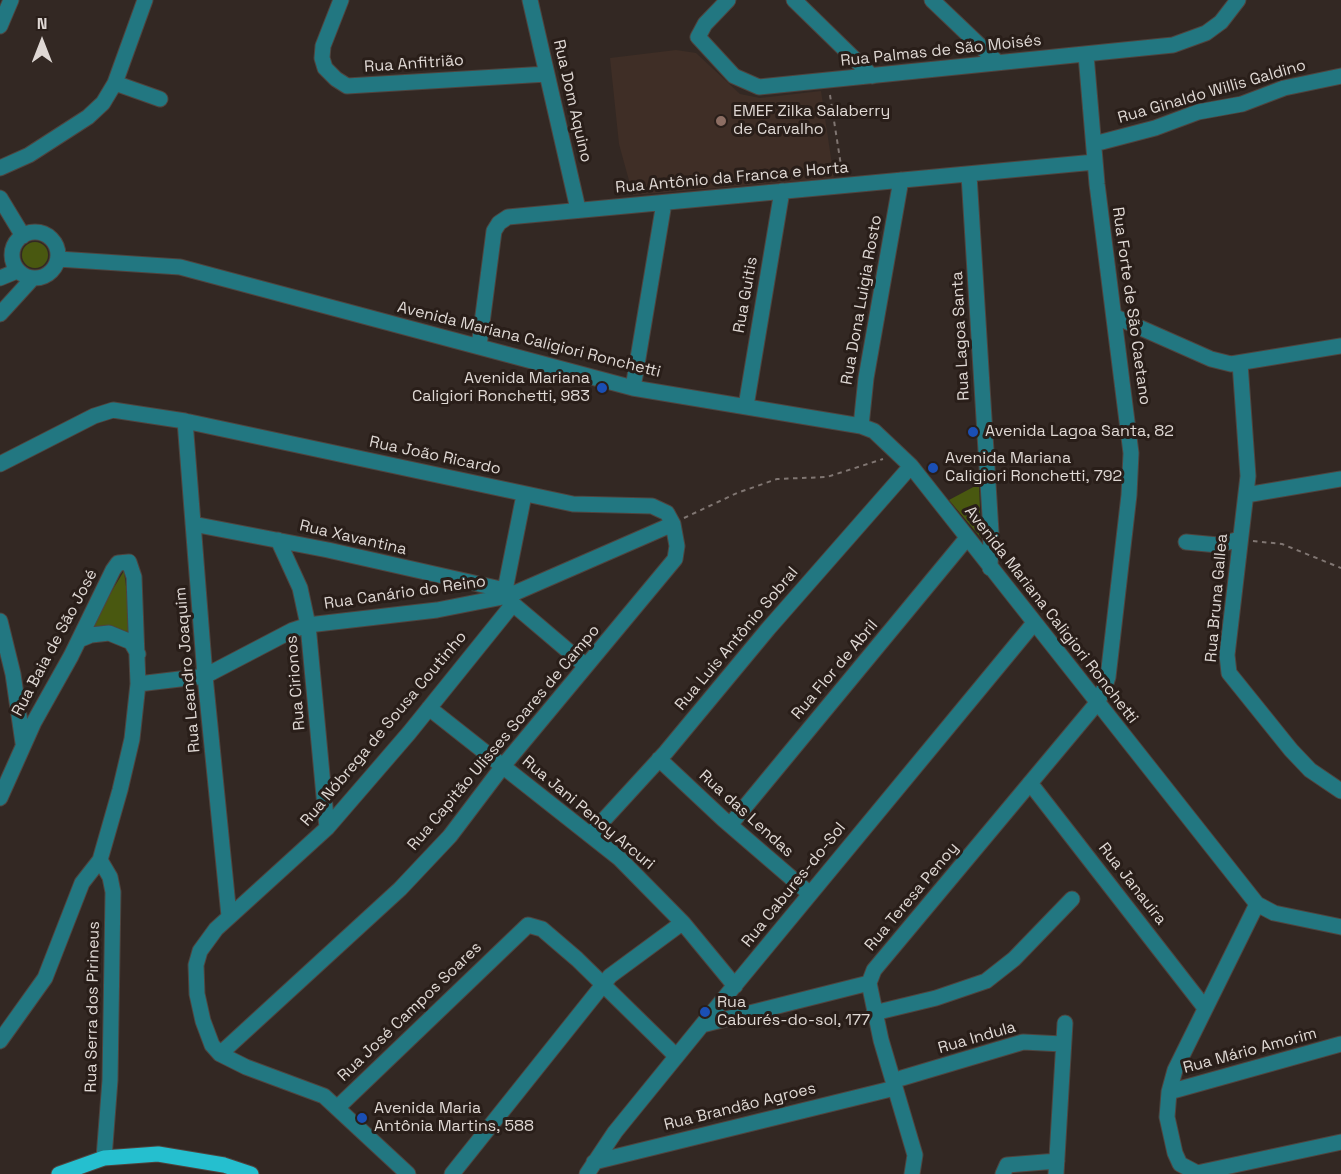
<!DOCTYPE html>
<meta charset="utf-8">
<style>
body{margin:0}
#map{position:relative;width:1341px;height:1174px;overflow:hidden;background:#332823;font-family:"Space Grotesk",sans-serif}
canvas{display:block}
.north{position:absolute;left:12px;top:12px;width:60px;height:60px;-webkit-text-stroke:4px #291e19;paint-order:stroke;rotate:0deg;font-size:16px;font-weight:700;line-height:24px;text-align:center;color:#dfd8d4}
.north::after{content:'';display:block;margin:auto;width:21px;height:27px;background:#dfd8d4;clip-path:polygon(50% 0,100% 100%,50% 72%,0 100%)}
</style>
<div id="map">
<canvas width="1341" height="1174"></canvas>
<div class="north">N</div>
</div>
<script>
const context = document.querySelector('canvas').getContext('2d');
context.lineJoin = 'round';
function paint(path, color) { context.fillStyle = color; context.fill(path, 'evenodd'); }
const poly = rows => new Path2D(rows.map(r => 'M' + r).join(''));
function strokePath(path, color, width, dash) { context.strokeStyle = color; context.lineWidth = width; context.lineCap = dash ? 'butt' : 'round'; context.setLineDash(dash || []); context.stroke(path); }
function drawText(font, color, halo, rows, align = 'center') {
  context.font = font + ' "Space Grotesk",sans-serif'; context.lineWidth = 6; context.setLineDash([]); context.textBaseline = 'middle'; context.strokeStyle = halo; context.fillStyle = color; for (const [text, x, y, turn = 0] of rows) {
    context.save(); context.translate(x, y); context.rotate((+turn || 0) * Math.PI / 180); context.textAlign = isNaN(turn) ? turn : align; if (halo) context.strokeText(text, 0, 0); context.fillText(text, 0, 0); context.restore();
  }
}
paint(poly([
 [676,50,696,53,740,94,760,98,821,91,834,178,633,195,619,144,610,58]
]), '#3f2e26');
paint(poly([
 '22 255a13 13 0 1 1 26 0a13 13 0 1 1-26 0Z',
 [979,484,981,538,949,500],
 [124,571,133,640,86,633]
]), '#495810');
const minor = poly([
 [341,0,323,46,322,58,325,68,336,79,347,86,547,74],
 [530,0,578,209],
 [728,0,705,24,698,37,734,76,759,87,1173,45,1206,33,1221,22,1238,0],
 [794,0,872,76],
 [932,0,997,62],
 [0,26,11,0],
 [115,83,160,99],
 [1094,144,1155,128,1198,112,1242,104,1284,88,1341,76],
 [0,168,29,155,88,117,103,103,115,83,145,0],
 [969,175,991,532,990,568],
 [0,198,23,236],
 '12 255a23 23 0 1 1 46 0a23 23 0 1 1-46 0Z',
 [58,259,180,267,633,388,861,426,874,431,911,466,1257,904,1274,913,1341,927],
 [0,278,17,271],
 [0,314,32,279],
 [1116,317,1211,359,1231,364,1341,346],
 [479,346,494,231,499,223,508,217,1095,162],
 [1240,363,1248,476,1227,655,1229,673,1291,750,1310,770,1341,791],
 [633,388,664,203],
 [746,406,782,191],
 [185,421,205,676,229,916],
 [861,426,866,378,901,180],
 [0,464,94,416,113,410,185,421,573,504,652,506,667,513,673,524,677,546,675,559,503,766,450,836,400,889,220,1054],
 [1246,495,1341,479],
 [193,524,328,550,505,590],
 [278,540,300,588,308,625,327,828],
 [1186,542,1218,545,1240,539],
 [513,604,586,666],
 [0,621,13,674,23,743],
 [79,640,91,635,109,633,131,642,138,654],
 [138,684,205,676,293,630,308,625,437,610,508,596,673,524],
 [429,708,619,858,683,923,735,986],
 [659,759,723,819,810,894],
 [1030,783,1205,1008],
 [0,798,34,722,71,656,113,570,118,563,129,562,134,577,138,684,132,739,120,790,100,860,82,883,45,978,0,1041],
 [730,825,967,538],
 [590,835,666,752,768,629,911,466],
 [100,860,110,877,113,892,110,1080,104,1158],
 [1257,904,1175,1070,1169,1092,1167,1117,1175,1153,1180,1164,1197,1173,1341,1142],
 [869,983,881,1040,915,1155,912,1174],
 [874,1013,936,998,986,981,1014,959,1072,899],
 [702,1025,869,983,874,970,1097,703,1104,689,1108,677,1129,495,1131,453,1097,184,1086,55],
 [902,1078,1023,1042,1063,1044],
 [1169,1092,1341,1044],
 [338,1107,528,925,542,929,577,959,676,1056],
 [594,1162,895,1088],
 [408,1174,324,1096,246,1067,220,1054,212,1045,203,1021,197,994,196,965,200,951,216,929,327,828,409,733,513,604,505,590,524,495],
 [452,1174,610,976,682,923],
 [587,1174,615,1132,702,1025,1034,623],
 [1003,1174,1007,1165,1057,1161],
 [1056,1174,1065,1023]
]);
const major = poly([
 [59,1174,104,1158,158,1154,224,1165,251,1174]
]);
strokePath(minor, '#4f443f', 17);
strokePath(major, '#4f443f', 17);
strokePath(poly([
 [830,95,842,172],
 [684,518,737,493,777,479,827,477,883,459],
 [1253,541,1282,544,1341,568],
 [28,679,40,682]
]), '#807672', 2, [4.5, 4.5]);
strokePath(minor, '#227781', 15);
strokePath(major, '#25bfcf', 15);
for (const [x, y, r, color] of [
 [721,121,6,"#8d6e63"],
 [602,388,6,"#1a4fb4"],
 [973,432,6,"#1a4fb4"],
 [933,468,6,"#1a4fb4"],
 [705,1012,6,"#1a4fb4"],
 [362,1118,6,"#1a4fb4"]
]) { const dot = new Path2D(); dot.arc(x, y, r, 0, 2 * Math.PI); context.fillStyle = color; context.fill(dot); strokePath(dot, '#291e19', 2); }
drawText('16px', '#dfd8d4', '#291e19', [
 ["Rua Palmas de São Moisés",941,51,-6],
 ["Rua Anfitrião",414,64,-4],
 ["Rua Ginaldo Willis Galdino",1212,92,-16],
 ["Rua Dom Aquino",572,101,77],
 ["Rua Antônio da Franca e Horta",732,178,-5],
 ["Rua Guitis",746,295,-80],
 ["Rua Dona Luigia Rosto",862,300,-80],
 ["Rua Forte de São Caetano",1131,306,82],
 ["Rua Lagoa Santa",961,336,-93],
 ["Avenida Mariana Caligiori Ronchetti",529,340,14],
 ["Rua João Ricardo",435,456,12],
 ["Rua Xavantina",353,538,13],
 ["Rua Canário do Reino",405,593,-8],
 ["Rua Bruna Gallea",1217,598,-85],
 ["Avenida Mariana Caligiori Ronchetti",1051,615,52],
 ["Rua Luis Antônio Sobral",737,639,-50],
 ["Rua Baia de São José",55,643,-62],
 ["Rua Leandro Joaquim",188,670,-95],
 ["Rua Flor de Abril",835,670,-50],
 ["Rua Cirionos",296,683,-95],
 ["Rua Nóbrega de Sousa Coutinho",384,729,-50],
 ["Rua Capitão Ulisses Soares de Campo",504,738,-50],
 ["Rua Jani Penoy Arcuri",588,813,40],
 ["Rua das Lendas",746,814,42],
 ["Rua Janauira",1132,884,52],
 ["Rua Cabures-do-Sol",794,885,-51],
 ["Rua Teresa Penoy",912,897,-50],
 ["Rua Serra dos Pirineus",93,1007,-89],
 ["Rua José Campos Soares",410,1012,-44],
 ["Rua Indula",977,1038,-16],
 ["Rua Mário Amorim",1250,1051,-15],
 ["Rua Brandão Agroes",740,1107,-14]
]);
drawText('16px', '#dfd8d4', '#291e19', [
 ["EMEF Zilka Salaberry",733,112],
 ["de Carvalho",733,130],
 ["Avenida Mariana",590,379,"right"],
 ["Caligiori Ronchetti, 983",590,397,"right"],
 ["Avenida Lagoa Santa, 82",985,432],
 ["Avenida Mariana",945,459],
 ["Caligiori Ronchetti, 792",945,477],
 ["Rua",717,1003],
 ["Caburés-do-sol, 177",717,1021],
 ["Avenida Maria",374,1109],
 ["Antônia Martins, 588",374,1127]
], 'left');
</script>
